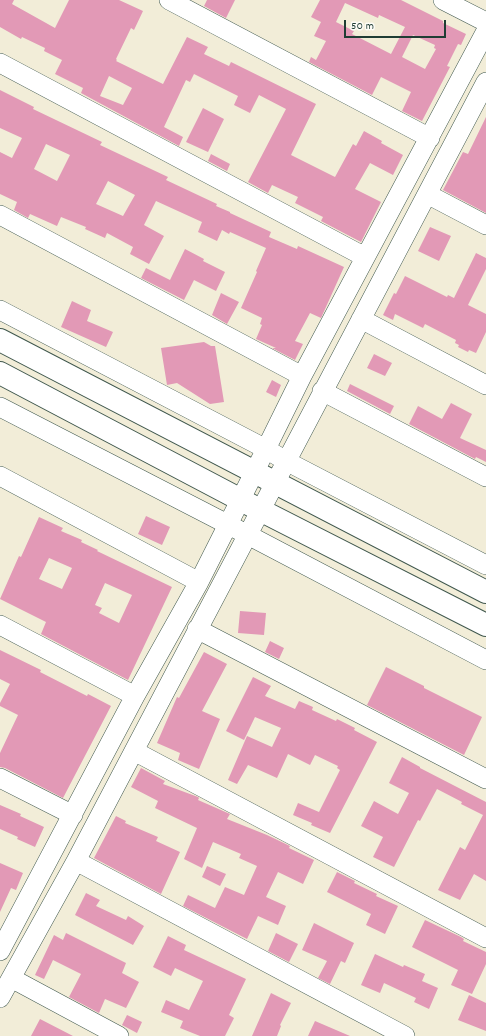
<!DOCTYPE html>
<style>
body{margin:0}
#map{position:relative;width:486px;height:1036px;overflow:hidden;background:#f2edd8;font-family:Dekko,sans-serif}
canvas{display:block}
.scale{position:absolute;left:344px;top:20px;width:102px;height:18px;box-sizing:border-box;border:2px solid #1f3d34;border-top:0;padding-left:5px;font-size:12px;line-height:14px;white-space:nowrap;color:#1f3d34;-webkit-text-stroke:3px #fdfcf7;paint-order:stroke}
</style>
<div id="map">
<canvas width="486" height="1036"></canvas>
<div class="scale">50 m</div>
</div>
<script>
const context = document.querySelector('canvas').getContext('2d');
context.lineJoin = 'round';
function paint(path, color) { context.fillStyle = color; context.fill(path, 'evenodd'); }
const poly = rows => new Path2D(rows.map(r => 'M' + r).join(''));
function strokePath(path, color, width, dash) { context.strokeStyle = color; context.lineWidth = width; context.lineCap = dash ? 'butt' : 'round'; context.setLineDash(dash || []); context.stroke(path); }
paint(poly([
 [0,0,14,0,12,4,55,28,69,0,119,0,143,11,134,30,131,28,116,59,117,60,116,61,163,84,187,37,208,47,204,54,229,66,231,62,316,104,291,155,335,177,353,144,356,146,364,131,382,141,381,143,403,155,393,175,370,163,355,189,381,202,361,242,321,221,323,217,295,203,298,197,272,185,268,193,248,182,286,109,259,95,250,113,234,105,238,96,194,74,190,82,186,80,164,127,183,137,179,146,81,93,83,88,55,74,62,60,44,51,45,48,22,37,21,39,0,27],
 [109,76,132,88,123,105,100,96],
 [207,0,235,0,226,18,204,6],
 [320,0,401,0,443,21,443,23,466,34,461,45,458,44,447,66,450,67,422,121,402,111,411,92,381,77,372,95,309,62,311,57,316,60,326,41,314,36,321,22,311,17],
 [345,3,378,18,379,15,405,27,391,54,352,34,354,31,336,22],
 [413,35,435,45,434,48,436,49,425,69,402,57],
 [0,90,34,107,33,109,102,142,100,145,168,177,166,180,217,204,216,206,230,212,230,213,271,232,269,237,297,249,298,246,344,267,321,318,310,313,295,341,303,344,295,360,272,348,276,348,256,339,262,325,260,324,262,318,241,308,257,272,256,271,266,248,230,232,229,234,222,230,217,241,198,232,202,222,156,201,144,225,164,236,149,264,130,254,133,247,107,233,105,238,85,229,86,227,61,217,57,226,30,214,28,218,14,210,17,202,0,194,0,152,12,158,22,138,0,128],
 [46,144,70,155,57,181,34,169],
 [108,181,135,195,123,216,96,204],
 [203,108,224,119,208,152,186,142],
 [486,117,486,213,443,190,463,152,468,154],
 [211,154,230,164,227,171,208,161],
 [430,227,451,236,439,261,418,251],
 [185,249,204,259,203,261,225,272,216,291,194,280,184,300,141,278,146,268,170,280],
 [476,253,486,258,486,269,468,305,486,314,486,332,476,353,469,350,468,352,458,347,459,345,455,343,456,340,425,324,423,328,395,314,393,320,383,315,394,293,396,294,405,276,447,297,448,295,454,298],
 [221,293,239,302,227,324,212,315],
 [72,301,91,310,87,321,113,332,106,347,61,327],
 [204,342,211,346,215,346,224,402,210,404,177,383,167,385,161,348],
 [374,354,392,363,385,376,367,368],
 [272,380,281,385,276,397,266,392],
 [350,384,394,406,390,414,347,391],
 [451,403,472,414,460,438,486,450,486,462,476,457,475,459,409,424,418,406,442,419],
 [146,516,170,527,162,545,138,534],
 [39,517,63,528,61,531,82,540,81,542,98,550,97,551,172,587,128,680,41,634,46,622,0,599,19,556,21,557],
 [49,558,72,568,62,589,39,579],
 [105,583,132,595,119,623,99,613,102,608,95,605],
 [240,611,266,613,264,635,238,633],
 [270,641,284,648,279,659,265,652],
 [0,650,41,670,40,672,87,696,88,694,111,706,63,798,5,768,0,767,0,753,18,715,0,706,0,703,10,684,0,679],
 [204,652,227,664,202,711,220,719,199,769,178,760,180,753,157,743,177,697,179,698],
 [386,667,424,686,424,688,482,717,464,755,367,705],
 [253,677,271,686,265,696,295,709,299,701,313,707,312,710,336,721,337,719,355,728,354,730,377,742,330,833,311,825,312,823,293,815,298,803,319,812,340,770,337,768,338,766,315,755,310,765,288,754,277,778,248,765,237,784,228,780,247,736,272,747,281,728,255,717,244,740,226,731],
 [402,757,420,767,420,768,486,802,486,881,474,874,460,900,438,890,460,847,465,850,483,815,461,804,462,802,437,789,420,821,418,820,394,867,373,857,383,837,361,826,374,801,398,814,409,793,389,783],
 [141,768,165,781,163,784,198,797,199,798,198,800,230,814,227,819,267,835,290,846,289,848,314,860,303,884,278,872,266,897,286,906,278,925,258,916,247,939,183,906,188,895,215,908,225,887,244,895,257,866,239,858,241,854,213,842,202,868,184,859,197,828,155,808,158,801,131,787],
 [0,805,21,814,20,816,44,827,35,847,17,839,18,837,0,829],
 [116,816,126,821,125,823,158,837,156,841,180,852,161,894,94,858],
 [0,863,23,873,16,890,11,888,0,912],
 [207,866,226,874,220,886,202,877],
 [337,872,355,881,354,883,377,894,376,896,398,906,385,934,366,925,371,914,327,892],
 [86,893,100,900,96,906,126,920,128,916,144,926,133,945,75,915],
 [425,920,461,937,464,939,463,941,486,952,486,964,472,994,451,985,458,970,412,947],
 [314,923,354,943,345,963,341,961,330,984,318,978,327,961,302,950],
 [66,933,126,963,122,973,139,982,126,1008,105,999,99,1013,69,997,81,974,53,960,44,979,35,975,54,935,63,940],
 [276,933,298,944,289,962,268,951],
 [168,936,186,945,184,950,246,979,229,1015,234,1018,225,1036,200,1036,180,1028,183,1021,161,1012,166,1000,189,1010,203,981,175,968,171,976,153,967],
 [375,954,403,967,404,965,425,974,422,981,438,988,429,1009,414,1002,416,998,384,983,380,993,361,985],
 [271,993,291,1003,280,1025,281,1026,277,1036,252,1036],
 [469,995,486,1003,486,1031,458,1020],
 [127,1015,142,1022,137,1033,122,1025],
 [40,1019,73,1036,31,1036],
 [315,1021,350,1036,308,1036]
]), '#e299b6');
const minor = poly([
 [169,0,430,138],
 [443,0,486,22],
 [0,63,365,257],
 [427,194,486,225],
 [0,215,302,376],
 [0,310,266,449,286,461,486,565],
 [361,319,486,385],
 [322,391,486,477],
 [0,407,227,524,486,660],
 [0,476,199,582],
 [0,625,135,696],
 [197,629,486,779],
 [134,751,486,938],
 [0,778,73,815],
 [76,861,405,1036],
 [0,951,135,696,199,582,266,449,302,376,486,31],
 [11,978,119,1036],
 [0,998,76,861,486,82]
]);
const major = poly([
 [0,340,486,592],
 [0,373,260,510,486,625]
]);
strokePath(minor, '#3f574d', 20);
strokePath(major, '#3f574d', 24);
strokePath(minor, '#fff', 19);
strokePath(major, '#fff', 22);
</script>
